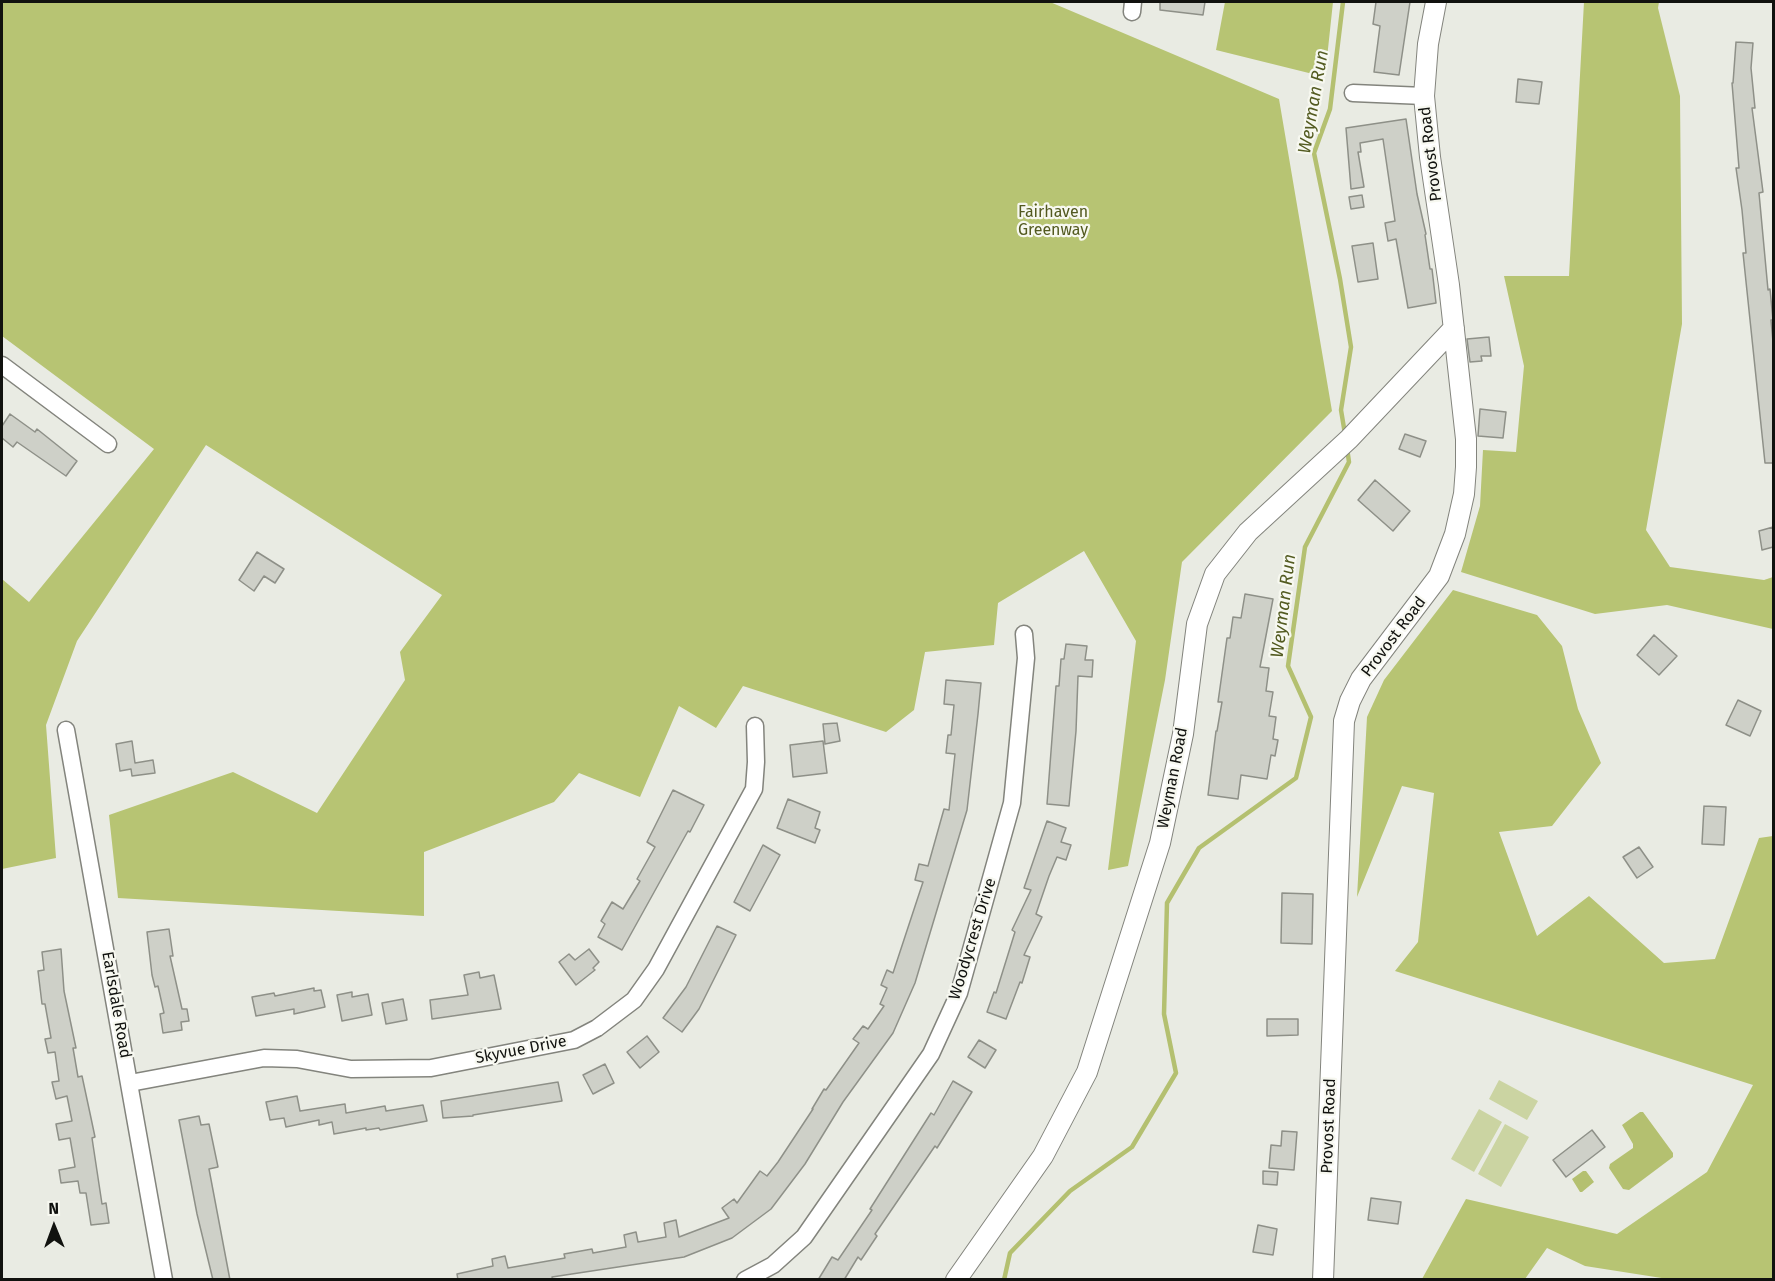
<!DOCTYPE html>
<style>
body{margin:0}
#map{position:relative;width:1775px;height:1281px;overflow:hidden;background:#e9ebe3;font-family:"Fira Sans",sans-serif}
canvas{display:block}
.frame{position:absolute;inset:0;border:3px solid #11120f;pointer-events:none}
.north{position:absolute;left:24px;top:1197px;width:60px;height:60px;-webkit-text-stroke:4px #f7f8f0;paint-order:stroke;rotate:359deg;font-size:16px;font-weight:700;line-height:24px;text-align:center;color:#11120f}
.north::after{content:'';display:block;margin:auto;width:21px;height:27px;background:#11120f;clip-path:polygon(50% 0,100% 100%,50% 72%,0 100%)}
</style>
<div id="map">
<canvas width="1775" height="1281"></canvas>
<div class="frame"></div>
<div class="north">N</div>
</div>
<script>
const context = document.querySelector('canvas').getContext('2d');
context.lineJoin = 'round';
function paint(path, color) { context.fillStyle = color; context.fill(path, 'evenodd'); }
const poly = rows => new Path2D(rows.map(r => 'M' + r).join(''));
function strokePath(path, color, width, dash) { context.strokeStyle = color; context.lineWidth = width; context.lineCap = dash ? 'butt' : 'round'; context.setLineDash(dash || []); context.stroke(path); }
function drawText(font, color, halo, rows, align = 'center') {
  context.font = font + ' "Fira Sans",sans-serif'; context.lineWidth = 4.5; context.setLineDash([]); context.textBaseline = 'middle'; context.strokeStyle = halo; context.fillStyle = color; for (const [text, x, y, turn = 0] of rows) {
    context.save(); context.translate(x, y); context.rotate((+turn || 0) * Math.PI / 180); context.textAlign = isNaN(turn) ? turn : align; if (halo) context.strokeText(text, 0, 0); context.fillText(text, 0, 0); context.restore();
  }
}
paint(poly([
 [1499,1080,1538,1101,1527,1120,1489,1099],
 [1479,1109,1502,1122,1474,1172,1451,1159],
 [1505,1124,1529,1137,1501,1187,1478,1174]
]), '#cbd4a2');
paint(poly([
 [2,2,1050,2,1279,99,1332,411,1182,562,1165,680,1128,866,1108,870,1136,641,1084,551,998,603,994,645,925,652,914,710,886,732,743,686,716,728,679,706,640,797,579,773,554,802,424,852,424,916,118,898,109,815,233,772,317,813,405,680,400,652,442,595,206,445,77,641,46,725,56,858,2,869,2,579,29,602,154,449,2,336],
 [1225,2,1333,2,1325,77,1216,50],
 [1584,2,1659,2,1658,8,1680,96,1682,324,1646,530,1670,567,1764,580,1773,577,1773,629,1667,605,1595,614,1461,572,1480,506,1483,450,1516,452,1524,366,1504,276,1569,276],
 [1453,590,1537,615,1562,646,1578,709,1601,763,1552,826,1499,832,1537,936,1589,896,1664,963,1715,959,1759,838,1773,836,1773,1279,1668,1279,1585,1266,1547,1248,1525,1279,1422,1279,1466,1199,1617,1234,1707,1172,1753,1085,1395,971,1418,942,1434,793,1402,786,1357,897,1367,717,1384,680]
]), '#b7c473');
paint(poly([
 [1640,1112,1643,1112,1673,1153,1673,1157,1629,1190,1623,1189,1609,1168,1610,1164,1633,1148,1633,1144,1622,1125],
 [1583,1171,1586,1171,1594,1182,1582,1192,1580,1192,1572,1179]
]), '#b4c070');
strokePath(poly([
 [1343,2,1330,109,1314,153,1340,279,1351,347,1341,410,1345,434],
 [1004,1280,1010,1253,1070,1191,1132,1147,1176,1073,1164,1014,1167,903,1199,848,1296,778,1311,717,1288,666,1305,547,1349,462,1347,448]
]), '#b4c070', 4.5);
const building = poly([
 [1160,2,1205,2,1203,15,1160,10,1160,2],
 [1376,2,1410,2,1399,75,1374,72,1380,26,1373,24,1376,2],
 [1736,42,1753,43,1751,68,1755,108,1752,108,1763,192,1759,193,1768,290,1770,289,1773,320,1771,320,1773,342,1773,463,1765,463,1743,253,1746,253,1742,210,1736,168,1739,168,1732,83,1733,83,1736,42],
 [1518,79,1542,82,1539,104,1516,102,1518,79],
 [1406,119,1417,194,1426,234,1425,235,1430,269,1432,269,1436,303,1408,308,1396,239,1388,241,1385,223,1395,221,1383,139,1360,143,1361,152,1358,152,1364,187,1351,189,1346,128,1406,119],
 [1362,195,1364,207,1351,209,1349,197,1362,195],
 [1373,243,1378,279,1358,282,1352,246,1373,243],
 [1489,337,1491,356,1481,356,1482,361,1470,362,1467,339,1489,337],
 [1480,409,1506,412,1503,438,1478,436,1480,409],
 [10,414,35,432,37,429,77,461,66,476,17,442,13,447,2,438,2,426,10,414],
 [1405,434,1426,441,1420,457,1399,449,1405,434],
 [1375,480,1410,511,1393,531,1358,500,1375,480],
 [1773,527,1773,547,1762,550,1759,531,1773,527],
 [257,552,284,569,275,583,264,576,254,591,239,580,257,552],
 [1245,594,1273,599,1260,667,1269,668,1266,691,1273,692,1269,716,1276,717,1273,739,1278,740,1275,756,1271,755,1267,779,1241,775,1238,799,1208,795,1216,731,1217,731,1222,702,1218,702,1227,638,1230,638,1233,617,1241,618,1245,594],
 [1654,635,1677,656,1659,675,1637,655,1654,635],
 [1066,644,1087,646,1085,660,1093,660,1092,677,1078,676,1076,731,1069,806,1047,804,1056,686,1059,686,1061,659,1064,659,1066,644],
 [946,680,981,683,978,714,967,810,915,983,893,1033,843,1102,805,1164,771,1209,732,1238,684,1257,552,1277,553,1280,458,1280,457,1274,493,1266,492,1259,505,1256,508,1268,565,1258,564,1254,592,1249,593,1253,626,1247,624,1235,636,1232,638,1242,666,1237,664,1223,676,1220,679,1237,729,1218,722,1208,734,1199,737,1203,760,1171,767,1176,778,1162,813,1109,812,1109,824,1089,826,1090,859,1043,853,1039,863,1026,868,1029,884,1006,880,1004,887,988,881,985,887,970,893,973,923,882,915,880,919,864,928,866,944,809,949,810,955,754,946,753,948,735,951,735,954,705,944,704,946,680],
 [1738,700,1761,711,1750,736,1726,725,1738,700],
 [837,723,840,741,825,744,823,724,837,723],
 [132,741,135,763,153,760,155,773,132,776,131,769,120,771,116,744,132,741],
 [823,741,827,773,793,777,790,745,823,741],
 [673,790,704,805,690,832,688,831,622,950,598,937,605,924,601,921,612,902,623,909,640,881,637,879,655,847,647,842,673,790],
 [788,799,820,812,815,828,820,830,815,843,777,828,788,799],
 [1704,806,1726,807,1724,845,1702,844,1704,806],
 [1047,821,1066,828,1061,842,1071,845,1066,860,1057,857,1049,876,1036,914,1042,917,1024,955,1030,957,1022,983,1020,982,1006,1019,987,1012,994,992,996,993,1015,932,1012,930,1031,890,1024,888,1047,821],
 [763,845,780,855,750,911,734,902,763,845],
 [1639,847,1653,867,1637,878,1623,857,1639,847],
 [1282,893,1313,894,1312,944,1281,943,1282,893],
 [717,926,736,935,699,1009,682,1032,663,1018,686,987,717,926],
 [169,929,173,956,170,956,182,1009,187,1009,189,1021,181,1022,182,1030,163,1033,160,1014,164,1013,158,986,155,987,152,975,147,932,169,929],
 [61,949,64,991,76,1048,73,1048,78,1077,82,1076,91,1118,95,1137,92,1138,102,1204,106,1203,109,1223,91,1225,86,1193,80,1193,78,1181,61,1183,59,1170,75,1167,70,1138,59,1140,56,1124,72,1121,67,1096,56,1099,52,1082,59,1081,55,1052,48,1053,45,1039,51,1038,45,1004,42,1004,38,971,44,970,42,952,61,949],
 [589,949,599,962,593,968,595,970,576,985,559,962,569,954,575,960,589,949],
 [479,972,480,978,494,975,501,1009,432,1019,430,1000,468,995,464,975,479,972],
 [314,988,314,991,321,990,325,1007,294,1014,294,1009,256,1016,252,997,274,993,275,996,314,988],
 [352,992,352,997,368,994,372,1015,342,1021,337,995,352,992],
 [403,999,407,1020,386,1024,382,1003,403,999],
 [1267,1019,1298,1019,1298,1035,1267,1036,1267,1019],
 [647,1036,659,1052,640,1068,627,1052,647,1036],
 [979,1040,996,1050,985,1068,968,1057,979,1040],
 [605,1064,614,1083,593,1094,583,1075,605,1064],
 [953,1081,972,1092,937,1148,935,1146,875,1234,877,1236,861,1260,858,1257,844,1280,818,1280,832,1257,838,1260,872,1210,870,1209,931,1113,934,1115,953,1081],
 [558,1082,562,1101,473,1115,473,1116,443,1118,441,1101,558,1082],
 [297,1096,300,1111,345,1104,346,1113,385,1106,386,1111,423,1105,427,1121,380,1130,379,1128,366,1130,366,1128,334,1134,332,1122,319,1125,319,1120,286,1127,284,1118,270,1120,266,1102,297,1096],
 [199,1116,201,1125,209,1124,218,1167,209,1169,230,1280,213,1280,197,1214,179,1120,199,1116],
 [1592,1130,1605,1147,1566,1177,1553,1160,1592,1130],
 [1282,1131,1297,1132,1294,1170,1269,1168,1271,1145,1281,1146,1282,1131],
 [1263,1171,1278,1172,1277,1185,1263,1184,1263,1171],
 [1371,1198,1401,1202,1398,1224,1368,1220,1371,1198],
 [1258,1225,1277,1229,1273,1255,1253,1252,1258,1225]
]);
paint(building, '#ced0c8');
strokePath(building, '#8e9088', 1.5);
const minor = poly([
 [1132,12,1133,2],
 [1353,93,1424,96],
 [2,365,108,444],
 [66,730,164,1280],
 [130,1083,264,1058,297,1059,351,1069,431,1068,574,1040,597,1028,634,1000,656,969,754,789,756,762,755,726],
 [745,1280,773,1265,804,1237,931,1054,959,993,1012,803,1026,658,1024,634]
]);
const tertiary = poly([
 [956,1280,1043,1156,1087,1072,1160,843,1183,734,1197,624,1215,574,1248,532,1349,439,1454,328],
 [1323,1280,1344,721,1350,701,1361,679,1439,576,1455,534,1464,494,1466,467,1466,439,1449,285,1430,157,1424,96,1428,44,1436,2]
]);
strokePath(minor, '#83847d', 19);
strokePath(tertiary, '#83847d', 22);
strokePath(minor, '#fff', 16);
strokePath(tertiary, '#fff', 20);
drawText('16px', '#11120f', '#f7f8f0', [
 ["Provost Road",1431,154,-97],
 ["Provost Road",1394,637,-53],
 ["Weyman Road",1173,778,-79],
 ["Woodycrest Drive",973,939,-73],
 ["Earlsdale Road",116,1005,80],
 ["Skyvue Drive",521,1050,-11],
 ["Provost Road",1329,1126,-88]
]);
drawText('16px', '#52591f', '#f7f8f0', [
 ["Fairhaven",1053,213],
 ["Greenway",1053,231]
]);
drawText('italic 18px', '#535b21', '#f7f8f0', [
 ["Weyman Run",1314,102,-80],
 ["Weyman Run",1284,606,-83]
]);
</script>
